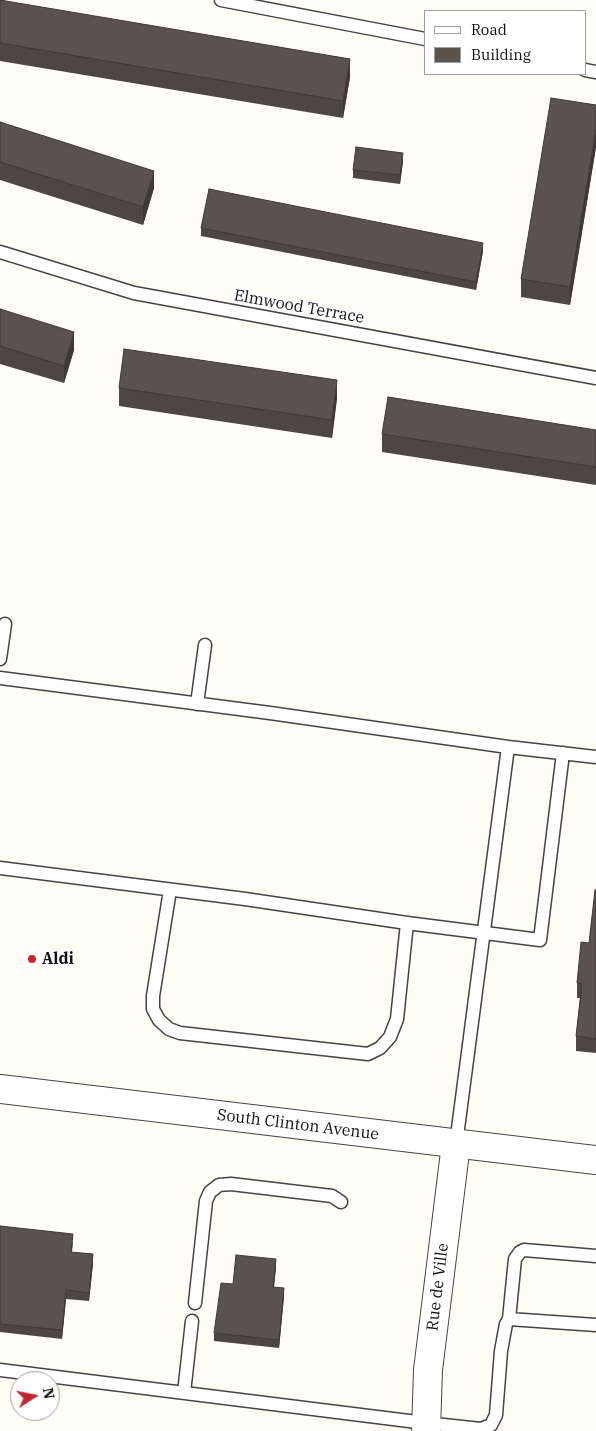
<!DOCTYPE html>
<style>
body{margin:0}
#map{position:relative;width:596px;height:1431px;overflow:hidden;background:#fffdf5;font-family:"IBM Plex Serif",serif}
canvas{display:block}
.legend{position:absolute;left:424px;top:10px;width:162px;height:65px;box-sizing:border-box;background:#fff;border:1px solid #a0a0a0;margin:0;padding:6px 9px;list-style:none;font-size:15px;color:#111}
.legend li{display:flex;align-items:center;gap:10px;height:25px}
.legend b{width:25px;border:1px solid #a0a0a0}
.north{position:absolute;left:10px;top:1371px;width:50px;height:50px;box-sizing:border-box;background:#fff;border:1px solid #a0a0a0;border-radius:50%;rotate:79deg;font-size:14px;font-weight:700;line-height:20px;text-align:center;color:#111}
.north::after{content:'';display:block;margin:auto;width:18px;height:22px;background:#c4262e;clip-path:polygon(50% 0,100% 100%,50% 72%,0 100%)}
</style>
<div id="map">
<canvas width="596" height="1431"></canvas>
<ul class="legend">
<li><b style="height:6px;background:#fff"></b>Road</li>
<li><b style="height:14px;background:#5a524d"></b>Building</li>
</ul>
<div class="north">N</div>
</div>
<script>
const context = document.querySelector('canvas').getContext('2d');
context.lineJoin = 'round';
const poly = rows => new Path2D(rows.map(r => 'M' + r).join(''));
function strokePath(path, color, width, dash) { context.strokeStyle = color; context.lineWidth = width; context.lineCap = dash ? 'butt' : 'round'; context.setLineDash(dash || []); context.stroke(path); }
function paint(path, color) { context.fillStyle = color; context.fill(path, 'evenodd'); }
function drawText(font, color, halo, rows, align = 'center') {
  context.font = font + ' "IBM Plex Serif",serif'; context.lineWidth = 5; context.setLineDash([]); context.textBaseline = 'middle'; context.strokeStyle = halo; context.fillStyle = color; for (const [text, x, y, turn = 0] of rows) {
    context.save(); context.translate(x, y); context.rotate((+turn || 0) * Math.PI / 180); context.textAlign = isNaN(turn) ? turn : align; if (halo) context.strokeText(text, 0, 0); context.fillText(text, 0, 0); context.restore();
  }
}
const service = poly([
 [221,0,425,39],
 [585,70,596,72],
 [0,252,134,293,596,378],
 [0,659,5,624],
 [0,678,270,713,508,747],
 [197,704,205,645],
 [0,868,245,899,407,923,540,940,563,753],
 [170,890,153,996,153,1009,159,1020,169,1029,180,1033,368,1054,380,1048,390,1037,397,1019,407,923],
 [456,1144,508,747,596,757],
 [195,1303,206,1201,210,1192,219,1185,231,1184,332,1196,341,1202],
 [509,1319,596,1325],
 [0,1370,425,1423,481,1429,491,1425,496,1415,501,1351,506,1324,509,1319,515,1259,520,1252,524,1250,596,1256],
 [184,1393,192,1321]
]);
const tertiary = poly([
 [0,1089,596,1160],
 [426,1431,428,1370,456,1144]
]);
strokePath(service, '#444', 15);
strokePath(tertiary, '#444', 30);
strokePath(service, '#fff', 12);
strokePath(tertiary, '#fff', 28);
paint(poly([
 [0,0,350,77,343,118,0,61],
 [596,105,596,147,570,305,521,297,521,279],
 [0,122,154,188,143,225,0,180],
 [403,161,400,184,353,178,353,170],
 [201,228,483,251,476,290,201,236],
 [0,309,74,350,64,383,0,364],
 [119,388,337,398,332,438,119,406],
 [596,430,596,485,382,452,382,434],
 [596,890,596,1053,576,1051,576,1036,580,998,577,998,577,983,589,943],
 [0,1226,73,1242,72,1252,93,1263,89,1301,66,1299,62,1339,0,1332],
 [276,1267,274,1287,284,1296,279,1348,214,1341,214,1333,233,1284]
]), '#4d4742');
paint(poly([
 [350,59,350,77,343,118,343,101],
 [596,129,596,147,570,305,570,287],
 [403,153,403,161,400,184,400,175],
 [154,171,154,188,143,225,143,207],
 [483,243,483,251,476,290,476,282],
 [74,332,74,350,64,383,64,366],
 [337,380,337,398,332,438,332,420],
 [93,1254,93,1263,89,1301,89,1293],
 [276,1259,276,1267,273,1295,273,1287],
 [284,1288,284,1296,279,1348,279,1340],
 [66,1290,66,1299,62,1339,62,1330]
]), '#3f3936');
const building = poly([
 [0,0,350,59,343,101,0,43,0,0],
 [551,98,596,105,596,129,570,287,521,279,551,98],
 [0,122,154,171,143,207,0,162,0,122],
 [356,147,403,153,400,175,353,170,356,147],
 [209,189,483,243,476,282,201,228,209,189],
 [0,309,74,332,64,366,0,346,0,309],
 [124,349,337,380,332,420,119,388,124,349],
 [388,397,596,430,596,467,382,434,388,397],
 [595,890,596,890,596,1039,576,1036,582,984,577,983,581,942,589,943,595,890],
 [0,1226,73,1234,71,1252,93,1254,89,1293,66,1290,62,1330,0,1324,0,1226],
 [236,1255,276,1259,273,1287,284,1288,279,1340,214,1333,221,1283,233,1284,236,1255]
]);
paint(building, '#5a524d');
strokePath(building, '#3f3936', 1);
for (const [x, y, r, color] of [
 [32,959,5,"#c4262e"]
]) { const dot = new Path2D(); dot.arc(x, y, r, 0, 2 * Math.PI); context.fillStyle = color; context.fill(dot); strokePath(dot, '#fff', 2); }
drawText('16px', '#111', '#fff', [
 ["Elmwood Terrace",299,307,10],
 ["South Clinton Avenue",298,1125,7],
 ["Rue de Ville",438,1287,-83]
]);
drawText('bold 16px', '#111', '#fff', [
 ["Aldi",42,959]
], 'left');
</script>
